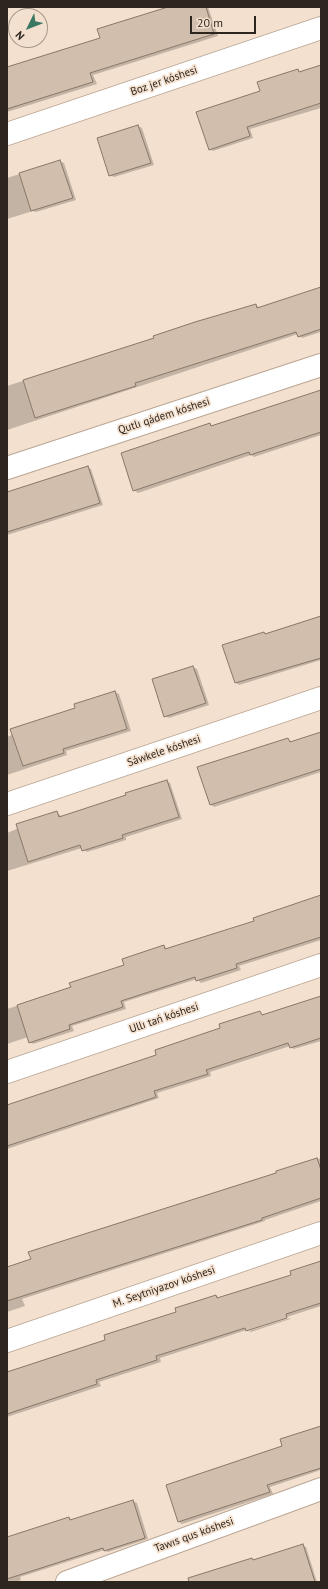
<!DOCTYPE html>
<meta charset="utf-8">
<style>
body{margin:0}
#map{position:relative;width:328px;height:1589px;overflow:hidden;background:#f4e0ce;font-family:"PT Sans",sans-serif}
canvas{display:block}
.frame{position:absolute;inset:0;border:8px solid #2d261f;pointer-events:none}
.north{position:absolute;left:8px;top:8px;width:40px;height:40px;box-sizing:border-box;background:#f4e0ce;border:1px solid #a49688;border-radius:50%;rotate:227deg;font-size:11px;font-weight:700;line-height:16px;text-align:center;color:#2d261f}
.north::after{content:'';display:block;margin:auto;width:14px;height:18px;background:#3b7864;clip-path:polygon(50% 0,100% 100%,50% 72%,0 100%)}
.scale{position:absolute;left:190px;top:16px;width:66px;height:18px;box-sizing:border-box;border:2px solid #2d261f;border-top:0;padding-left:5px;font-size:12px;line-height:14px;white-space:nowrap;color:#2d261f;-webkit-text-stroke:3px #f4e0ce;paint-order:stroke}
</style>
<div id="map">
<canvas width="328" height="1589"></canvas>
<div class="frame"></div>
<div class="north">N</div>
<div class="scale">20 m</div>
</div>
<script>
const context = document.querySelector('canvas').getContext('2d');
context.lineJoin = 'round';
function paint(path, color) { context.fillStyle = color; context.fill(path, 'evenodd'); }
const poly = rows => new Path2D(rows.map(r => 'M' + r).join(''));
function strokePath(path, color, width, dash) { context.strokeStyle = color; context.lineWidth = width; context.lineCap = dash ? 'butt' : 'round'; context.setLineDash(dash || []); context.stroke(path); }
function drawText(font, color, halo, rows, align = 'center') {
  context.font = font + ' "PT Sans",sans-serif'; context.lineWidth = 3.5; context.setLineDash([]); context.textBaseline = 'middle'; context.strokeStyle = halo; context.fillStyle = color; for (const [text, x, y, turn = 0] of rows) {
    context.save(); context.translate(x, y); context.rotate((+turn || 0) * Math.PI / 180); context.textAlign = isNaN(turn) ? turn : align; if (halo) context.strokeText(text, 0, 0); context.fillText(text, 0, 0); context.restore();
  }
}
paint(poly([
 [170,7,208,7,218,36,93,75,97,84,7,112,7,69,101,39],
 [321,66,321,108,250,129,253,138,213,151,209,149,261,92,298,70,302,73],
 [138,126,142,128,154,165,114,177,110,175],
 [60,161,64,163,76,200,36,212,33,211,7,219,7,178],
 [321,288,321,332,302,338,298,334,7,430,7,386,256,305,260,308],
 [321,391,321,435,254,457,251,455,138,493,134,490,210,424,214,426],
 [87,467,91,469,103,505,7,535,7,492],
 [318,618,321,619,321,660,239,685,235,682,224,646],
 [193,667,197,669,209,705,169,718,165,716,153,679],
 [115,692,119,694,131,731,66,751,67,755,7,775,7,737],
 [321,733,321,772,214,807,210,804,288,739,292,742],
 [167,781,170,783,182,819,126,837,126,840,87,852,82,848,7,871,7,833,57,812,62,817,127,796],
 [321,896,321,940,239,966,241,970,201,983,197,979,124,1002,126,1009,72,1026,74,1031,33,1044,30,1042,28,1037,7,1044,7,1009,72,988,126,966,164,946,167,949,255,922],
 [321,1000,321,1041,294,1049,290,1046,210,1072,211,1076,157,1093,159,1098,7,1149,7,1106,158,1055,260,1012,264,1016],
 [321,1158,321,1201,265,1220,265,1221,22,1299,25,1306,7,1312,7,1268,32,1260,30,1253],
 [321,1262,321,1306,160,1358,161,1362,99,1382,101,1386,7,1417,7,1372,106,1340,216,1296,220,1298,292,1276],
 [290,1318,290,1319,251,1332,249,1331],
 [321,1427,321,1470,270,1487,273,1494,182,1524,179,1522,283,1446],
 [133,1501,137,1503,148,1539,108,1552,104,1550,20,1577,21,1580,16,1582,7,1582,7,1541,29,1531,69,1518,73,1520],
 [303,1545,306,1547,317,1582,215,1582,212,1572]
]), '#0003');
const building = poly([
 [168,7,206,7,214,34,90,73,93,82,7,109,7,67,100,38,97,29,168,7],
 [321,65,321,103,247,127,250,136,209,150,196,112,260,91,257,82,298,69,299,72,321,65],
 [138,125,151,163,109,176,97,138,138,125],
 [60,160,73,198,31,211,19,173,60,160],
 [321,287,321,329,298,337,296,332,135,383,136,386,35,418,23,380,154,338,153,336,195,322,256,304,257,308,321,287],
 [321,390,321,432,250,455,249,452,133,491,121,453,210,423,211,426,321,390],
 [88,466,100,503,7,532,7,492,88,466],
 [321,616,321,658,235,683,222,645,264,632,265,634,321,616],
 [193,666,206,703,164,717,152,679,193,666],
 [115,691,127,729,63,749,64,753,23,766,10,729,75,708,74,704,115,691],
 [321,732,321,769,210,805,197,767,288,738,290,742,321,732],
 [167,780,179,817,122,835,123,838,82,851,80,845,28,862,16,824,57,811,59,817,126,795,125,793,167,780],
 [321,895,321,937,236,964,237,968,196,981,195,977,121,1001,123,1007,69,1025,70,1029,29,1043,17,1005,71,987,69,983,124,965,122,959,164,945,165,949,254,921,253,918,321,895],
 [321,996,321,1038,290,1048,288,1043,206,1070,208,1074,154,1091,156,1097,7,1146,7,1105,156,1055,155,1050,220,1028,219,1024,260,1011,262,1015,321,996],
 [317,1158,321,1170,321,1198,262,1218,262,1220,7,1301,7,1267,31,1259,28,1252,276,1173,276,1171,317,1158],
 [321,1261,321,1303,286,1314,287,1318,246,1331,245,1328,156,1356,157,1360,96,1380,97,1384,7,1414,7,1372,105,1340,104,1335,176,1312,175,1308,216,1295,217,1298,291,1275,290,1271,321,1261],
 [321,1426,321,1468,267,1485,270,1492,178,1522,166,1485,282,1446,280,1439,321,1426],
 [133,1500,145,1538,104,1551,103,1548,7,1579,7,1537,69,1517,70,1520,133,1500],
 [303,1544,315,1582,189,1582,188,1578,252,1558,253,1560,303,1544]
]);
paint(building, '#d2bead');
strokePath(building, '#897767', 1);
const minor = poly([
 [7,134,321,28],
 [7,468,321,365],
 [7,804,321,698],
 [7,1072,321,965],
 [7,1341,321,1233],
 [67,1582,321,1489]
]);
strokePath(minor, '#baa695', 24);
strokePath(minor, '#fff', 22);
drawText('11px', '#2d261f', '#f4e0ce', [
 ["Boz jer kóshesi",164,81,-19],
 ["Qutlı qádem kóshesi",164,416,-18],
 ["Sáwkele kóshesi",164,751,-19],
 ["Ullı tań kóshesi",164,1018,-19],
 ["M. Seytniyazov kóshesi",164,1287,-19],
 ["Tawıs qus kóshesi",194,1535,-20]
]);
</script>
